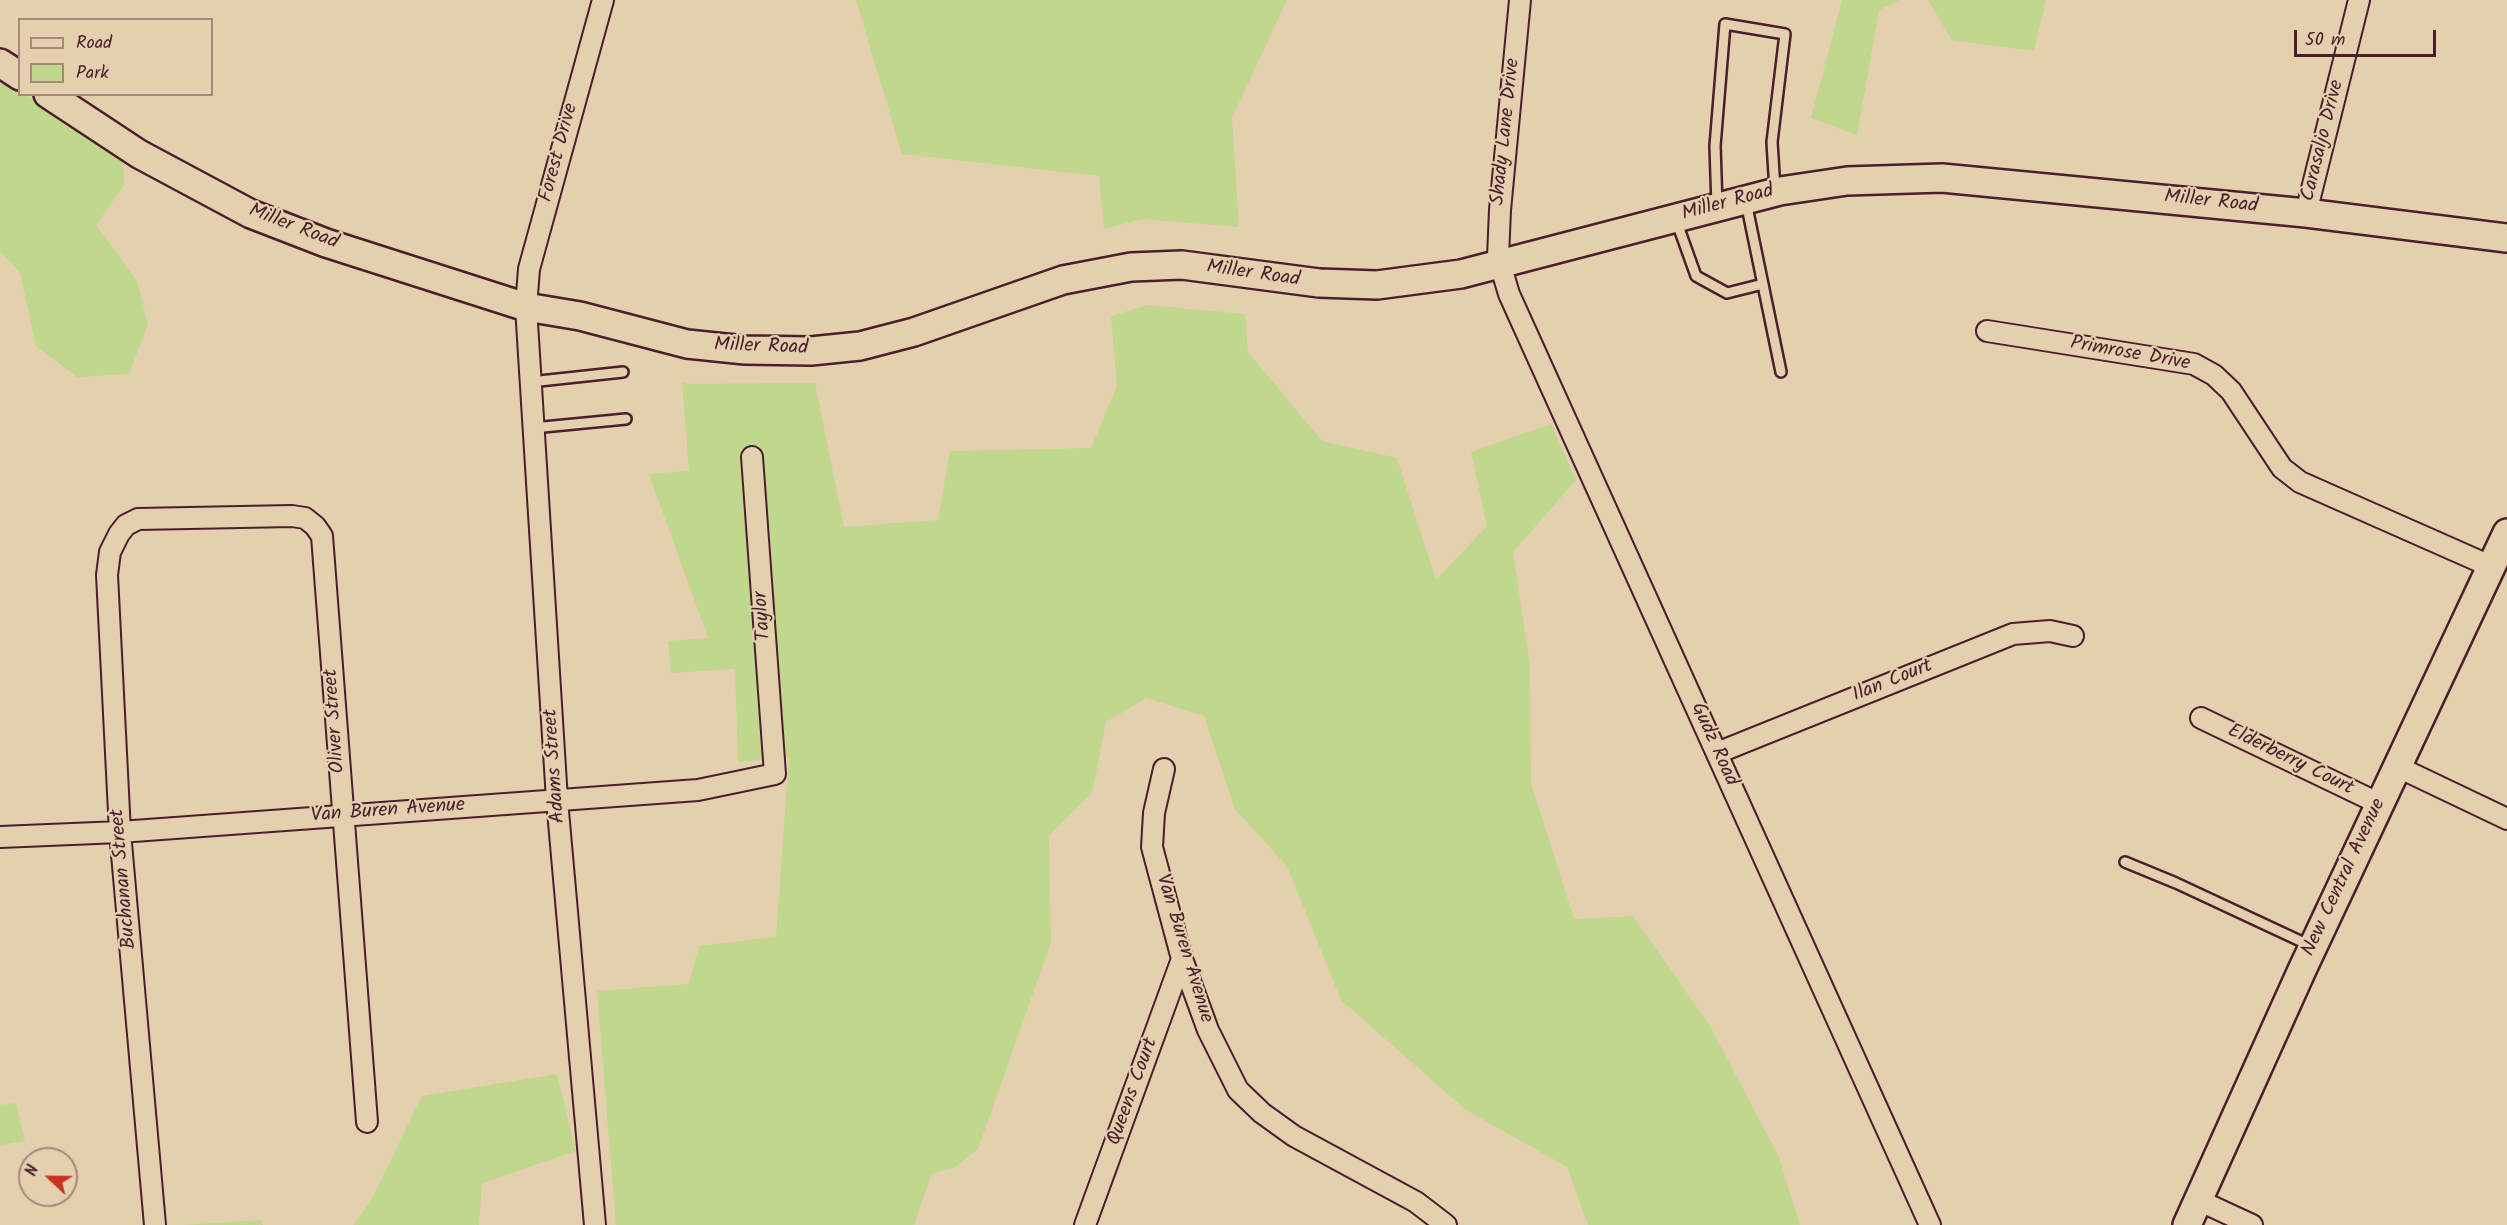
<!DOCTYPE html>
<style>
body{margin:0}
#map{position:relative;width:2507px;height:1225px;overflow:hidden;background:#e4cfae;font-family:Kalam,sans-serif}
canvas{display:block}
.legend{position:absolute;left:18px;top:18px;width:195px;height:78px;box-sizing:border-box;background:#e4cfae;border:2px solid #a6897a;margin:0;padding:8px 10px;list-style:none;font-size:18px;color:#4a1f2b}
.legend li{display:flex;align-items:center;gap:12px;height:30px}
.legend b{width:30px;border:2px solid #a6897a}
.north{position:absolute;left:18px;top:1147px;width:60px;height:60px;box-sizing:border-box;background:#e4cfae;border:2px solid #a6897a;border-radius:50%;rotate:292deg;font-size:16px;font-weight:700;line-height:24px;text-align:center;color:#4a1f2b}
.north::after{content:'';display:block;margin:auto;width:21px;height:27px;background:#c8321e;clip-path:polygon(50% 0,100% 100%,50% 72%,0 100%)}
.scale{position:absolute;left:2294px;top:30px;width:142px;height:27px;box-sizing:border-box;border:3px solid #4a1f2b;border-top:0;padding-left:8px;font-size:18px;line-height:21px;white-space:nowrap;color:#4a1f2b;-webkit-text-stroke:4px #e4cfae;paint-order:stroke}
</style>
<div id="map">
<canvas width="2507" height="1225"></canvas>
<ul class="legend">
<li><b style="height:8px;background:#e4cfae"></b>Road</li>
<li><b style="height:16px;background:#bfd88e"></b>Park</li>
</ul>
<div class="north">N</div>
<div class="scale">50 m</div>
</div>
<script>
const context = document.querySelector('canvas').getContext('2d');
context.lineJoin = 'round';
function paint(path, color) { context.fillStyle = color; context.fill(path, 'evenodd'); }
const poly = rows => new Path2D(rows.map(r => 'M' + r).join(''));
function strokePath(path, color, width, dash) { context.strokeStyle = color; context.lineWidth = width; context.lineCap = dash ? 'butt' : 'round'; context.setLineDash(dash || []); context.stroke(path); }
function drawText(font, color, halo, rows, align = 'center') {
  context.font = font + ' Kalam,sans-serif'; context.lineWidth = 4.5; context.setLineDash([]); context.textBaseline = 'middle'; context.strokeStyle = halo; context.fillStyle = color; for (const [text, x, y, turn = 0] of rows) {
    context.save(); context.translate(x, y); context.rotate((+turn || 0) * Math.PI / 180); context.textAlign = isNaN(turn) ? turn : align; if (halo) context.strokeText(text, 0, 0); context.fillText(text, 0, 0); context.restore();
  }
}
paint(poly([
 [856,0,1287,0,1232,118,1239,227,1142,219,1104,229,1099,176,902,154],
 [1842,0,1899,0,1879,10,1857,135,1811,118],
 [1928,0,2046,0,2034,51,1952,40],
 [0,80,19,91,20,94,25,95,123,154,124,185,96,225,137,281,148,324,129,374,77,377,36,346,20,272,0,251],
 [1148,305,1245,314,1248,352,1322,441,1397,458,1436,580,1487,526,1471,452,1551,424,1576,480,1513,552,1530,665,1531,783,1574,919,1633,916,1710,1026,1779,1157,1800,1225,1588,1225,1567,1167,1466,1110,1341,1000,1287,866,1235,809,1204,716,1146,698,1106,722,1092,793,1049,836,1051,942,978,1149,954,1168,932,1173,914,1225,616,1225,597,991,689,984,699,946,776,937,789,757,738,762,735,669,671,673,668,641,708,638,649,474,689,471,682,382,692,384,815,383,844,527,938,520,950,451,1091,448,1117,386,1111,316],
 [557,1074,576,1151,482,1183,479,1225,353,1225,371,1201,422,1096],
 [16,1103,25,1141,0,1145,0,1105],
 [261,1220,263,1225,184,1225]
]), '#bfd88e');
const lane = poly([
 [1746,202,1781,372],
 [1717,206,1715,146,1725,24,1785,34,1772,142,1775,190],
 [1676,220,1696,276,1727,293,1763,284],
 [530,382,623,372],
 [533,428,626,419],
 [2125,862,2176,883,2311,946]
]);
const street = poly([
 [1520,0,1500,210,1498,257,1509,294,1930,1225],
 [2306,213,2359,0],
 [1987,331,2194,364,2214,375,2231,391,2282,468,2300,482,2490,566],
 [2201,718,2380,804],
 [1717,753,2013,634,2050,631,2073,636],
 [2398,767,2507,819],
 [1164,769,1154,813,1152,847,1182,959,1208,1030,1238,1090,1262,1113,1294,1136,1416,1202,1446,1225],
 [0,837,120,832,698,790,775,774,752,457],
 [2198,1200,2252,1225],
 [155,1225,120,832,107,575,110,552,119,534,126,525,138,519,292,516,305,518,315,526,322,536,367,1122],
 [595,1225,557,800,526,307,529,269,603,0],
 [1085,1225,1182,959]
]);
const secondary = poly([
 [0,63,20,76],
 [48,94,139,154,251,214,326,243,526,307,580,316,687,344,745,350,811,351,860,346,914,332,1063,280,1131,267,1182,265,1319,283,1377,285,1461,274,1780,191,1847,181,1942,178,2306,213,2507,238],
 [2187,1225,2302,970,2507,533]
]);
strokePath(lane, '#4a1f2b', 14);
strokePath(street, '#4a1f2b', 24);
strokePath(secondary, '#4a1f2b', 32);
strokePath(lane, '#e4cfae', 9);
strokePath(street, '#e4cfae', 20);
strokePath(secondary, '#e4cfae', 27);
drawText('20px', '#4a1f2b', '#e4cfae', [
 ["Shady Lane Drive",1507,132,-84],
 ["Carasaljo Drive",2324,141,-76],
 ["Forest Drive",560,153,-75],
 ["Miller Road",2211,203,6],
 ["Miller Road",1728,204,-15],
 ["Miller Road",293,228,21],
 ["Miller Road",1253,275,8],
 ["Miller Road",761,348,2],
 ["Primrose Drive",2130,355,10],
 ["Taylor",764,616,-94],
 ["Ilan Court",1893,682,-22],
 ["Oliver Street",336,721,-94],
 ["Gudz Road",1713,745,66],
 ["Elderberry Court",2290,761,26],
 ["Adams Street",556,766,-94],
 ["Van Buren Avenue",388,812,-4],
 ["New Central Avenue",2345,878,-65],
 ["Buchanan Street",125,879,-95],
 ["Van Buren Avenue",1183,949,73],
 ["Queens Court",1134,1092,-70]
]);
</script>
